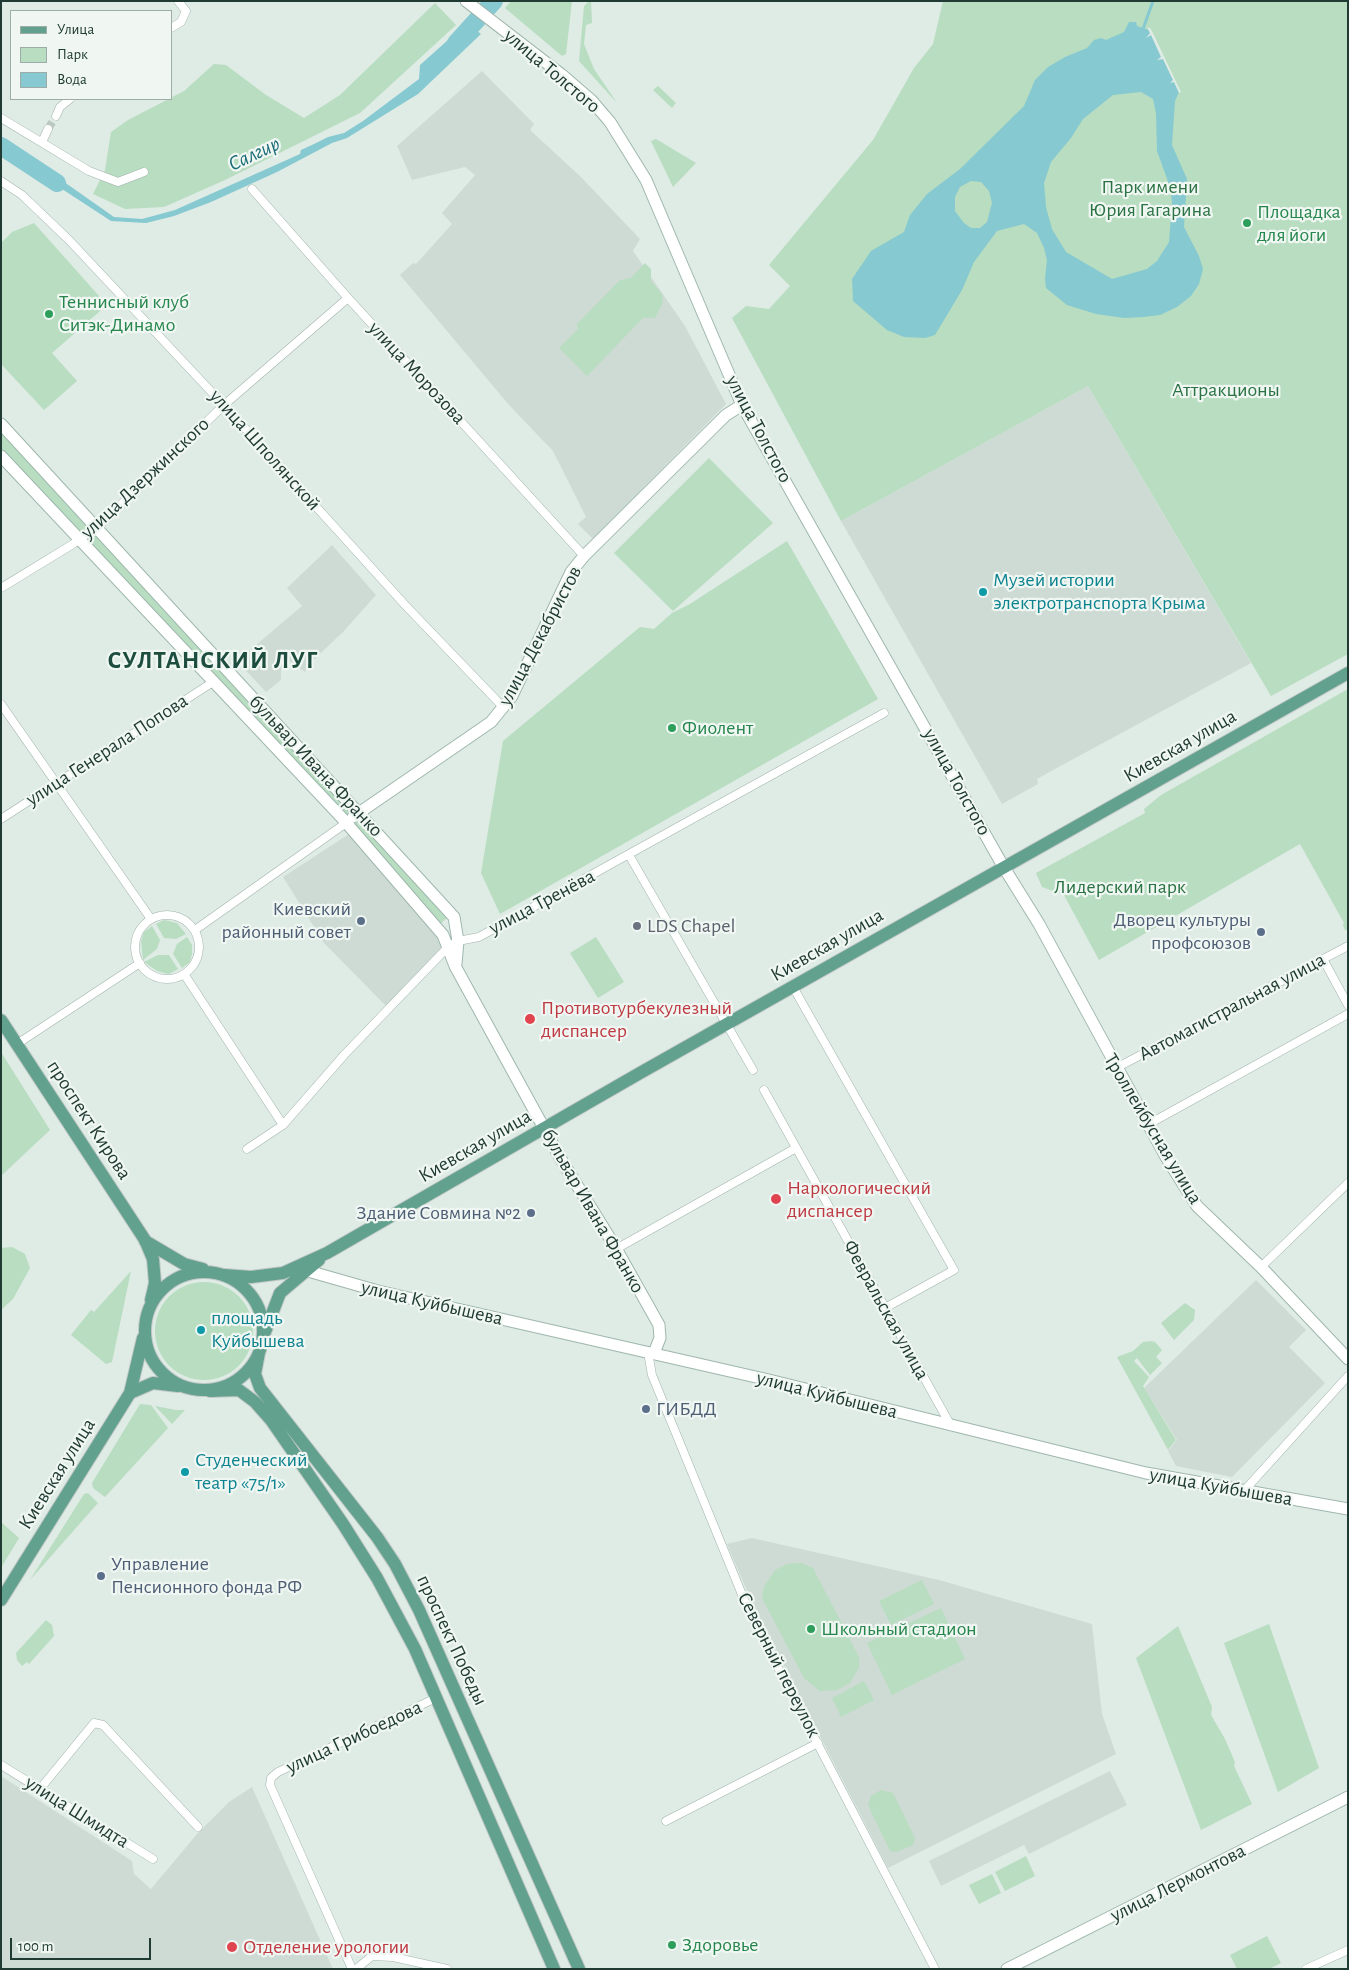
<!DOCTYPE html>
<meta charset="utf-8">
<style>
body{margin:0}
#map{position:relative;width:1349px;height:1970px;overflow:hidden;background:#dfebe5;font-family:"Alegreya Sans",sans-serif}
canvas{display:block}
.frame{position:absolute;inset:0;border:2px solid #203b33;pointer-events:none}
.legend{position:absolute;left:10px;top:10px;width:162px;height:90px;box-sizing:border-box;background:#f0f7f3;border:1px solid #9daca6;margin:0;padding:6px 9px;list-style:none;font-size:15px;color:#203b33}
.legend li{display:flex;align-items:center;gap:10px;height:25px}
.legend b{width:25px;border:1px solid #9daca6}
.scale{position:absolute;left:10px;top:1938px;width:141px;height:22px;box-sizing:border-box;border:2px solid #203b33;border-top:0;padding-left:6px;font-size:15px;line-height:18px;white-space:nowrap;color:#203b33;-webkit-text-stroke:4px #f0f7f3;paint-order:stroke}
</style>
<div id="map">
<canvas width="1349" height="1970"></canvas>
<div class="frame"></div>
<ul class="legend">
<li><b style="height:6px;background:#63a18f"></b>Улица</li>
<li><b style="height:14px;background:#b8ddc0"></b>Парк</li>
<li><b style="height:14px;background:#86c9d1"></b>Вода</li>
</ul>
<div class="scale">100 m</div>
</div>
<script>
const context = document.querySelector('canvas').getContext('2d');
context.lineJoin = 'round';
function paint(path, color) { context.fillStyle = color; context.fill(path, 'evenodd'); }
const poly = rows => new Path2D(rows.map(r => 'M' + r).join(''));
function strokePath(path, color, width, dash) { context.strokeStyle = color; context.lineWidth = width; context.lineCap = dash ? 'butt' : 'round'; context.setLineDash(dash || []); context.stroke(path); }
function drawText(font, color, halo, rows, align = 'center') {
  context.font = font + ' "Alegreya Sans",sans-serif'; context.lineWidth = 4.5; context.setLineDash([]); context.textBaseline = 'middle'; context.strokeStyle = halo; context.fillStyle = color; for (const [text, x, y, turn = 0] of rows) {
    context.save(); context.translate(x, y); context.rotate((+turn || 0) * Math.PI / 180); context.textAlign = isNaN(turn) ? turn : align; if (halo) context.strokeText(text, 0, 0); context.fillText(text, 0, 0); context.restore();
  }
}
paint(poly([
 [482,71,534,124,530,130,581,177,640,239,633,251,685,326,726,404,593,539,578,524,586,517,553,451,509,405,400,275,413,263,416,264,452,224,442,213,475,175,465,167,412,180,397,146],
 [1088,386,1251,663,1066,763,1037,779,1038,784,1002,804,841,521],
 [332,545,376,595,344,631,307,666,305,672,290,661,281,669,281,680,266,692,237,661,302,606,287,588],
 [349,834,442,939,444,946,386,1006,324,943,283,877],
 [1256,1280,1306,1330,1289,1347,1325,1383,1232,1477,1176,1466,1168,1451,1177,1440,1144,1388],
 [752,1538,939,1580,1092,1624,1102,1714,1116,1754,888,1868,756,1612,727,1544],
 [1110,1771,1127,1805,1029,1854,1024,1845,941,1886,929,1861],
 [1,1776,132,1861,134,1874,151,1889,197,1834,229,1802,252,1787,333,1969,1,1969]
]), '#cedbd4');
paint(poly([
 [511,1,572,1,566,54,562,56,505,8],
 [589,1,591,1,592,23,586,25,584,44,594,69,617,103,579,61,584,6],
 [943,1,1348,1,1348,654,1271,696,1088,386,841,521,732,318,746,306,769,309,790,286,769,265,873,140,914,68,933,44],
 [435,3,456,25,360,113,225,180,164,207,125,209,93,194,105,170,111,132,128,120,184,91,214,64,226,65,266,95,304,118,340,95],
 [658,86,676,103,672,108,653,90],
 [656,139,696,163,673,187,651,141],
 [34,223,107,305,52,353,77,381,44,410,1,364,1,243,12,232],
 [645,263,651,269,651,281,662,294,663,302,655,318,643,318,587,376,559,348,578,329,577,324,620,280,631,278],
 [1,429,92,527,79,536,1,450],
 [709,458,773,523,673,611,614,553],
 [95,531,354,813,347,819,83,540],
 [787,541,878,699,500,914,481,873,503,741,640,627,654,629,672,613,690,604],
 [1348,689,1348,930,1345,930,1343,925,1344,923,1300,844,1099,960,1064,895,1042,887,1036,873,1145,813,1144,809,1161,795],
 [357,817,449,916,439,925,351,822],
 [164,920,177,923,186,934,176,939,164,938,156,924],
 [152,926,160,940,157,949,143,960,141,941,144,932],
 [187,937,192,945,192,954,190,962,182,968,173,954,177,944],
 [596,937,624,982,598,998,570,953],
 [158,955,169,955,178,969,169,974,157,971,144,962],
 [1,1052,50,1130,1,1176],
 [12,1247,25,1254,30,1268,13,1299,1,1310,1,1248],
 [131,1271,112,1362,106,1364,71,1335,91,1310,94,1312],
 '155 1331a49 49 0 1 1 98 0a49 49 0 1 1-98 0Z',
 [1185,1303,1195,1310,1194,1320,1174,1340,1161,1323],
 [1153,1341,1151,1344,1154,1341,1162,1350,1156,1357,1162,1363,1150,1375,1137,1358,1134,1361,1149,1377,1143,1386,1176,1440,1168,1450,1117,1357,1133,1351,1143,1342],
 [140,1404,151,1405,168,1428,105,1497,93,1488,92,1483],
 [155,1406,176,1410,185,1410,172,1424],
 [88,1493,98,1503,30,1580,84,1494],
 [1,1522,19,1538,1,1568],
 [801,1563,813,1568,859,1657,859,1667,850,1683,837,1690,820,1691,804,1678,762,1598,764,1587,775,1570,787,1564],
 [922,1580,934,1604,891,1625,879,1601],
 [941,1608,965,1659,892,1695,867,1643],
 [46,1620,52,1625,54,1636,29,1664,27,1662,22,1666,17,1660,16,1653],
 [1269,1624,1319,1768,1278,1792,1224,1643],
 [1178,1626,1212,1707,1211,1715,1225,1739,1235,1762,1234,1766,1252,1804,1201,1830,1136,1658],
 [864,1681,874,1700,841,1717,832,1698],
 [881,1790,893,1793,915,1838,913,1845,897,1852,890,1851,868,1805,871,1796],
 [1026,1856,1035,1876,1005,1891,995,1872],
 [992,1874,1001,1893,979,1904,969,1885],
 [1267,1936,1281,1963,1269,1969,1237,1969,1230,1955]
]), '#b8ddc0');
paint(poly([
 [1129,22,1136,22,1137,26,1149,30,1179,92,1175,101,1172,145,1187,179,1184,227,1199,256,1203,269,1199,284,1191,296,1177,307,1160,315,1143,317,1124,318,1096,314,1067,305,1046,288,1045,278,1047,260,1044,248,1037,233,1024,224,997,231,974,262,962,290,935,335,925,338,904,337,887,330,853,301,852,279,871,251,904,232,910,215,927,194,960,169,1024,106,1035,80,1048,67,1065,57,1087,48,1094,40,1101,38,1106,40,1124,32],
 [1141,92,1153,99,1156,113,1157,151,1170,187,1172,202,1169,242,1157,261,1147,269,1112,279,1066,252,1052,229,1046,207,1044,183,1051,162,1071,138,1083,119,1113,95],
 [971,181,981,182,989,191,992,203,987,222,980,228,971,228,964,223,955,211,955,197,960,187],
 [467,23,481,34,418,94,347,138,332,143,277,172,211,202,174,216,146,223,111,221,36,172,40,165,114,217,142,219,175,210,300,154,301,150,314,144,328,137,344,133,363,121,419,79,420,65],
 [1,136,35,162,31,170,1,150]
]), '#86c9d1');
paint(poly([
 [1147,27,1151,29,1181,92,1179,93,1174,82,1170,83,1173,80,1163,59,1157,60,1161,57,1151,35,1146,38,1150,33]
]), '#dfebe5');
strokePath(poly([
 [1143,29,1153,1]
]), '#86c9d1', 3);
strokePath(poly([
 [456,43,494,1],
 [1,146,57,183]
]), '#86c9d1', 18);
strokePath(poly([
 [48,129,56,116]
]), '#b9c8c1', 8, [8, 4]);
const street = poly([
 [171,28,181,22,186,11,178,1],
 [56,116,60,107,70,99],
 [1,118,89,171,118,182,144,172],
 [42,142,48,129],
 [1,181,22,195,69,240,234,416,406,606,504,708],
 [252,189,348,298,584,556],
 [1,588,73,544,102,523,224,405,348,298],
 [1,704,151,919],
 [1,819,213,682],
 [629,855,753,1070],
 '135 947a32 32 0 1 1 64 0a32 32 0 1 1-64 0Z',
 [195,930,346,823],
 [1323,959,1348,1005],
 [184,974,283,1125],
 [793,987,954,1270,885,1308],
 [17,1044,140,963],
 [1116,1068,1348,946],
 [764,1090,951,1426],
 [1147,1125,1348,1014],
 [247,1149,283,1125,345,1054,448,947,458,941,479,937,884,713],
 [616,1249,796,1148],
 [1261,1267,1348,1183],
 [654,1353,649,1358,652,1375,750,1614,935,1969],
 [1243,1492,1348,1376],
 [1,1765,153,1859],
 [40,1789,94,1723,103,1725,198,1827],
 [666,1821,818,1743],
 [352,1969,270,1785,271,1778,278,1772,436,1698],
 [356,1969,372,1956,393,1957,447,1969],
 [1306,1969,1348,1950]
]);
const secondary = poly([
 [466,1,562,75,592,101,610,122,646,180,742,405,1003,866,1039,924,1166,1157,1197,1206,1261,1267,1348,1359],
 [1,424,454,917,458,941,456,964],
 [1,456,343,819,443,935,455,966,562,1161,614,1245,659,1325,660,1338,654,1353],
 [353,817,491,722,512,696,571,572,584,556,726,415,742,405],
 [308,1271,378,1291,769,1380,1146,1473,1348,1509],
 [1007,1969,1348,1797]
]);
const primary = poly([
 [1,1020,145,1240,153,1259,155,1283,151,1300],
 [145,1241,184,1264,203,1269],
 '145 1331a59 59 0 1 1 118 0a59 59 0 1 1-118 0Z',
 [224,1275,251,1277,283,1273,327,1253,640,1073,1348,673],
 [265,1332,280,1293,319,1260],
 [259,1353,255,1374,260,1388,377,1537,395,1564,419,1610,579,1969],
 [210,1391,239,1390,255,1402,271,1420,343,1524,377,1578,415,1649,554,1969],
 [130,1393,153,1383,178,1386],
 [1,1600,130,1393,143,1338]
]);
strokePath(street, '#a2b3ac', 9);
strokePath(secondary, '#9eb7ad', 13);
strokePath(primary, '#c1c8c6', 14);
strokePath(street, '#fff', 8);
strokePath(secondary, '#fff', 11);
strokePath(primary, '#63a18f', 12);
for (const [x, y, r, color] of [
 [1247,223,5,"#2e9e5b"],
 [49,314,5,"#2e9e5b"],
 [983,592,5,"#0f9aa8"],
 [672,728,5,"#2e9e5b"],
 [361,921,5,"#5c6f8a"],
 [637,926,5,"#6b7280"],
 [1261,932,5,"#5c6f8a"],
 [530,1019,6,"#e0444e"],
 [776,1199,6,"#e0444e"],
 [531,1213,5,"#5c6f8a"],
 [201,1330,5,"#0f9aa8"],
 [646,1409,5,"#5c6f8a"],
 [185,1472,5,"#0f9aa8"],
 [101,1576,5,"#5c6f8a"],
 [811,1629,5,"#2e9e5b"],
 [672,1945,5,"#2e9e5b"],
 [232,1947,6,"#e0444e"]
]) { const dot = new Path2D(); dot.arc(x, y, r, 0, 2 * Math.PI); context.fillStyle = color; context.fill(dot); strokePath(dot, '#f0f7f3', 2); }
drawText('20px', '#203b33', '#f0f7f3', [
 ["улица Толстого",552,71,40],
 ["улица Морозова",417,373,47],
 ["улица Толстого",759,429,62],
 ["улица Шполянской",265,450,48],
 ["улица Дзержинского",145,478,-43],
 ["улица Декабристов",540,636,-62],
 ["Киевская улица",1180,746,-30],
 ["улица Генерала Попова",107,750,-33],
 ["бульвар Ивана Франко",316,766,47],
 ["улица Толстого",957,782,61],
 ["улица Тренёва",542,902,-28],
 ["Киевская улица",827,945,-30],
 ["Автомагистральная улица",1232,1007,-28],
 ["проспект Кирова",89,1120,57],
 ["Троллейбусная улица",1153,1129,59],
 ["Киевская улица",475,1146,-30],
 ["бульвар Ивана Франко",593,1211,60],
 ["улица Куйбышева",432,1303,13],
 ["Февральская улица",886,1310,61],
 ["улица Куйбышева",827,1395,14],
 ["Киевская улица",57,1474,-58],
 ["улица Куйбышева",1221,1487,10],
 ["проспект Победы",452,1640,65],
 ["Северный переулок",779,1665,63],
 ["улица Грибоедова",354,1737,-25],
 ["улица Шмидта",77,1812,32],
 ["улица Лермонтова",1178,1883,-27]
]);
drawText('20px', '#2a7243', '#f0f7f3', [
 ["Парк имени",1150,187],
 ["Юрия Гагарина",1150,210],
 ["Аттракционы",1226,390],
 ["Лидерский парк",1120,887]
]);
drawText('20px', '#27864d', '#f0f7f3', [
 ["Площадка",1257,212],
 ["для йоги",1257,235],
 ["Теннисный клуб",59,302],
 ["Ситэк-Динамо",59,325],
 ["Фиолент",682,728],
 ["Школьный стадион",821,1629],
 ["Здоровье",682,1945]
], 'left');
drawText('20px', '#0d838f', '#f0f7f3', [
 ["Музей истории",993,580],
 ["электротранспорта Крыма",993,603],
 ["площадь",211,1318],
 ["Куйбышева",211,1341],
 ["Студенческий",195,1460],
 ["театр «75/1»",195,1483]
], 'left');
drawText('20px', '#4e5e75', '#f0f7f3', [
 ["Киевский",351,909],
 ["районный совет",351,932],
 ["Дворец культуры",1251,920],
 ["профсоюзов",1251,943],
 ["Здание Совмина №2",521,1213],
 ["ГИБДД",656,1409,"left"],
 ["Управление",111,1564,"left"],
 ["Пенсионного фонда РФ",111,1587,"left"]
], 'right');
drawText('20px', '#5b616d', '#f0f7f3', [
 ["LDS Chapel",647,926]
], 'left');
drawText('20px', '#be3a42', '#f0f7f3', [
 ["Противотурбекулезный",541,1008],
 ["диспансер",541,1031],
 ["Наркологический",787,1188],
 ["диспансер",787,1211],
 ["Отделение урологии",243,1947]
], 'left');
drawText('italic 21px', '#1a6c77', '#f0f7f3', [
 ["Салгир",254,154,-25]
]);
context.letterSpacing = '1px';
drawText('bold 25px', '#1c4d3f', '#f0f7f3', [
 ["СУЛТАНСКИЙ ЛУГ",213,660]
]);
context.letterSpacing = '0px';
</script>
